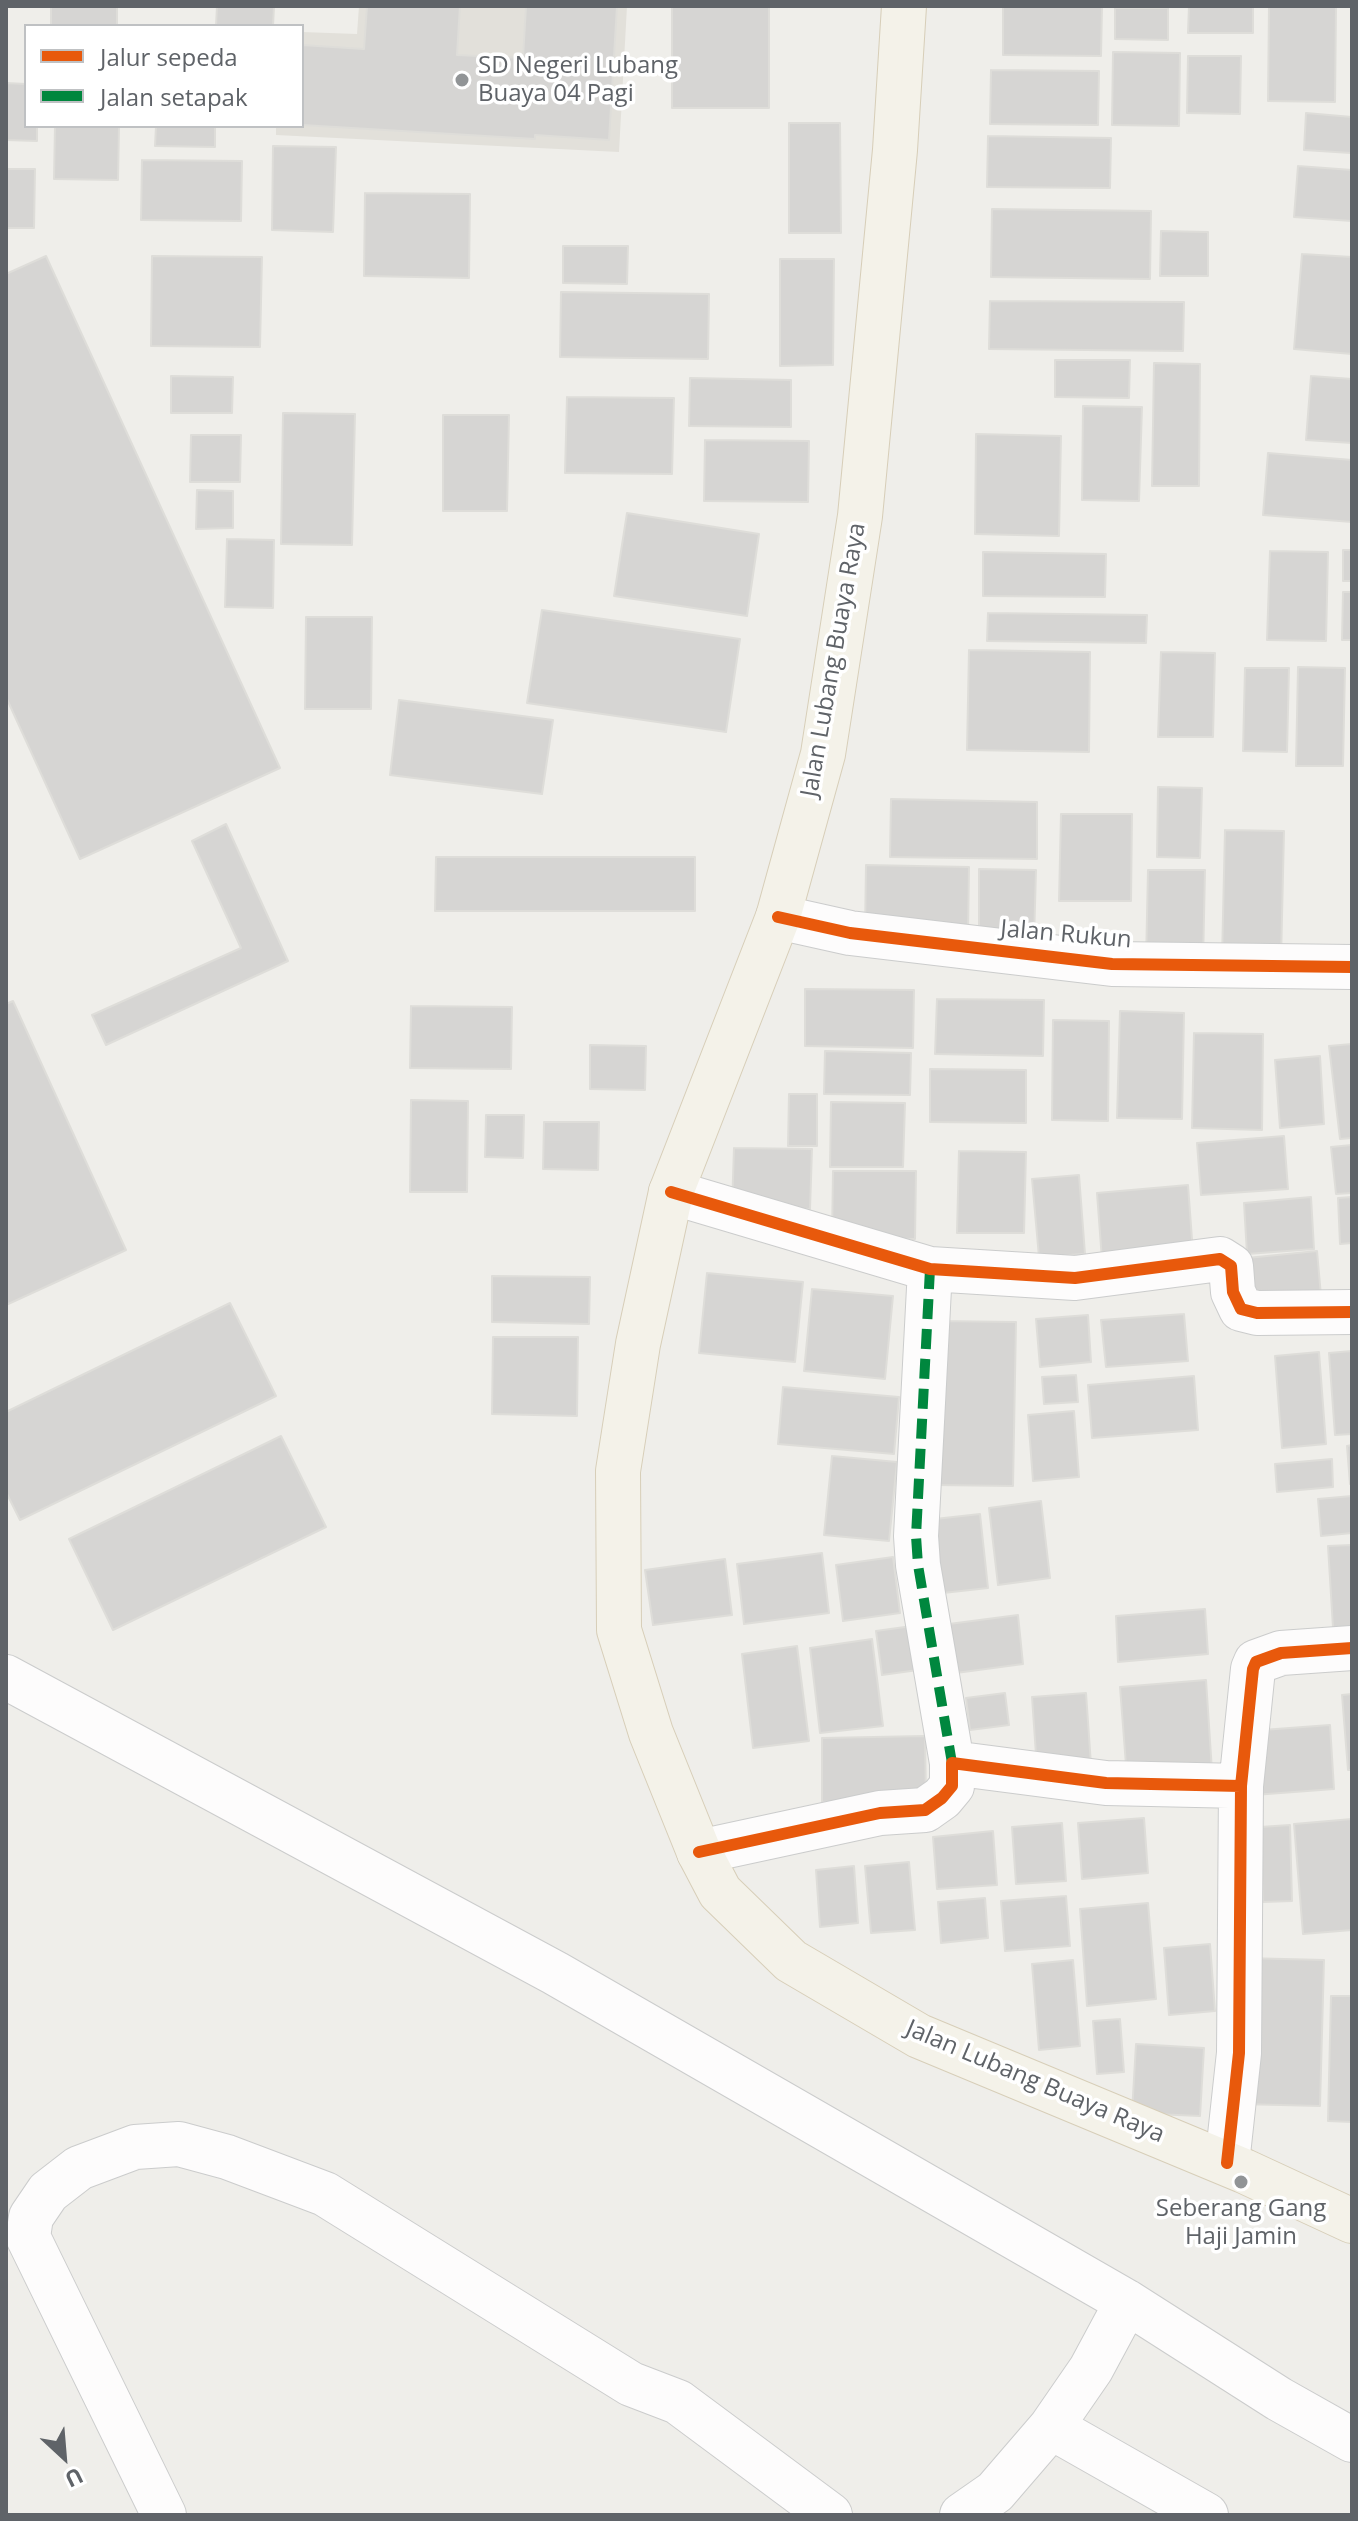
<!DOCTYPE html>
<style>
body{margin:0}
#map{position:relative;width:1358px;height:2521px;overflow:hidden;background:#efeeea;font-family:"Open Sans",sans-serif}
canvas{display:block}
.frame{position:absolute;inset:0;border:8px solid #5f6368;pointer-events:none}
.legend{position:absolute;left:24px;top:24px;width:280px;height:104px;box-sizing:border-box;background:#fff;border:2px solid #bfc1c3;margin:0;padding:10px 14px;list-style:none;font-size:24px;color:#5f6368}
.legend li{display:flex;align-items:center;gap:16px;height:40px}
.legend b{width:40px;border:2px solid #bfc1c3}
.north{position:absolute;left:24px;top:2417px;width:80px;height:80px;-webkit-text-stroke:6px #fff;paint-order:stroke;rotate:154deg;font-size:22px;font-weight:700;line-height:32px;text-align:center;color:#5f6368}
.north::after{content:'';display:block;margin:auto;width:28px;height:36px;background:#5f6368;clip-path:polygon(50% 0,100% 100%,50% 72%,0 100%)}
</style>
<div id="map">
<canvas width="1358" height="2521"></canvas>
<div class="frame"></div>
<ul class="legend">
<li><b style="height:10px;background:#e8590c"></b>Jalur sepeda</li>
<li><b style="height:10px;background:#00873e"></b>Jalan setapak</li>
</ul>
<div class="north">U</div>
</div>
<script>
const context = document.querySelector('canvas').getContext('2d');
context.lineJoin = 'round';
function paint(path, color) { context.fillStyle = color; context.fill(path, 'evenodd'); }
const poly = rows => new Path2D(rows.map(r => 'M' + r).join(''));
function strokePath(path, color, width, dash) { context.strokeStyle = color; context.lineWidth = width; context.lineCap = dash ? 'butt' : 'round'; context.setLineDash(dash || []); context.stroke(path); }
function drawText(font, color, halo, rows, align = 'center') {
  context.font = font + ' "Open Sans",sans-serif'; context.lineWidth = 7; context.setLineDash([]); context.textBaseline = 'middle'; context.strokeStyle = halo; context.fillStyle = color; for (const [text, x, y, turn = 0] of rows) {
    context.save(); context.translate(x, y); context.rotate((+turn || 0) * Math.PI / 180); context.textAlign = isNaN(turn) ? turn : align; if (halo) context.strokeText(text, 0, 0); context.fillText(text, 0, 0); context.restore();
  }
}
paint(poly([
 [359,6,627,6,619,152,276,135,276,126,302,126,302,32,357,34]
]), '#e2e0da');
const building = poly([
 [51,6,117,6,117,26,51,26,51,6],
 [217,6,274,6,273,26,216,26,217,6],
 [367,6,460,6,457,55,523,58,526,6,617,6,609,140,535,135,535,139,302,125,302,45,364,49,367,6],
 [672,6,769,6,769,108,672,108,672,6],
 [1003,6,1102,7,1101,56,1003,55,1003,6],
 [1189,6,1253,6,1253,33,1188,33,1189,6],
 [1269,6,1336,6,1335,102,1268,101,1269,6],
 [1115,8,1168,8,1168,40,1115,39,1115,8],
 [1113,52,1180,53,1179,126,1112,125,1113,52],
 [1188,56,1241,56,1240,114,1187,113,1188,56],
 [991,70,1099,71,1098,125,990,124,991,70],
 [6,83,26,84,26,126,37,126,37,141,6,140,6,83],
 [1306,113,1352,117,1351,153,1304,150,1306,113],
 [789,123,840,123,841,233,789,233,789,123],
 [55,126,119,126,118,180,54,179,55,126],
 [156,126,215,126,215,147,155,146,156,126],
 [988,136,1111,138,1110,188,987,187,988,136],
 [273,146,336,147,333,232,272,230,273,146],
 [142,160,242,161,241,221,141,220,142,160],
 [1298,166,1352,170,1352,221,1294,217,1298,166],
 [6,169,35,169,34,228,6,228,6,169],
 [365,193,470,194,469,278,364,276,365,193],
 [992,209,1151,211,1150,279,991,277,992,209],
 [1161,231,1208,232,1208,276,1160,276,1161,231],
 [563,246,628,246,627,284,563,283,563,246],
 [1302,254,1352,257,1352,354,1294,349,1302,254],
 [46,256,280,768,80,859,6,697,6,274,46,256],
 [152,256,262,257,260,347,151,346,152,256],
 [780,259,834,259,833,365,780,366,780,259],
 [561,292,709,294,708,359,560,357,561,292],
 [990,301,1184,302,1183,351,989,349,990,301],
 [1055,360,1130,360,1129,398,1055,397,1055,360],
 [1154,363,1200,364,1199,486,1152,486,1154,363],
 [171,376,233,377,232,413,171,413,171,376],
 [1311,376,1352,379,1352,443,1306,440,1311,376],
 [690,378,791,380,791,427,689,426,690,378],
 [567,397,674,398,672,474,565,473,567,397],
 [1083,406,1142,407,1139,501,1082,500,1083,406],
 [283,413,355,414,352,545,281,544,283,413],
 [443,415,509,415,507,511,443,511,443,415],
 [976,434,1061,436,1059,536,975,534,976,434],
 [191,435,241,435,240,482,190,482,191,435],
 [705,440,809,441,808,502,704,501,705,440],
 [1268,453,1352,460,1352,522,1263,515,1268,453],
 [197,490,233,491,233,528,196,529,197,490],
 [627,513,759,534,747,616,614,596,627,513],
 [227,539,274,540,273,608,225,607,227,539],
 [1343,550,1352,550,1352,581,1343,581,1343,550],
 [1270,551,1328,552,1326,641,1267,640,1270,551],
 [983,552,1106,554,1105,597,983,596,983,552],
 [1343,592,1352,592,1352,640,1342,640,1343,592],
 [542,610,740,639,726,732,527,703,542,610],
 [988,613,1147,615,1146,643,987,641,988,613],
 [306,617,372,617,371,709,305,709,306,617],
 [969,650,1090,652,1089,752,967,750,969,650],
 [1161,652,1215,653,1213,737,1158,737,1161,652],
 [1298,667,1345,668,1343,766,1296,766,1298,667],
 [1245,668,1289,668,1287,752,1243,751,1245,668],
 [399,700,553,720,542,794,390,775,399,700],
 [1158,787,1202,788,1200,858,1157,857,1158,787],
 [891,799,1037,802,1037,859,890,857,891,799],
 [1061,814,1132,814,1131,901,1059,901,1061,814],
 [226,824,288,961,106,1045,92,1015,241,948,192,841,226,824],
 [1225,830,1284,831,1281,960,1222,959,1225,830],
 [436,857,695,857,695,911,435,911,436,857],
 [866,865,969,867,968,933,865,932,866,865],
 [979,869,1036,870,1034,940,979,939,979,869],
 [1148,870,1205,870,1203,963,1146,962,1148,870],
 [805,989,914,990,913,1048,805,1046,805,989],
 [937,999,1044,1000,1043,1056,935,1054,937,999],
 [13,1001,126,1250,6,1305,6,1004,13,1001],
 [411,1006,512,1007,511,1069,410,1068,411,1006],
 [1120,1011,1184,1013,1182,1119,1117,1118,1120,1011],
 [1053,1020,1109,1021,1108,1121,1052,1120,1053,1020],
 [1194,1033,1263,1034,1262,1130,1192,1128,1194,1033],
 [1352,1044,1352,1138,1340,1139,1329,1046,1352,1044],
 [590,1045,646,1046,645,1090,590,1089,590,1045],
 [825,1051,911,1053,910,1095,824,1094,825,1051],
 [1320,1056,1324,1124,1280,1128,1275,1060,1320,1056],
 [930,1069,1026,1070,1026,1123,930,1122,930,1069],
 [789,1094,817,1094,817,1146,788,1146,789,1094],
 [411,1100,468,1101,467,1192,410,1192,411,1100],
 [831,1102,905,1103,903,1167,830,1167,831,1102],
 [486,1115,524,1115,523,1158,485,1157,486,1115],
 [544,1122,599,1122,598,1170,543,1169,544,1122],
 [1284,1136,1288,1189,1201,1195,1197,1143,1284,1136],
 [1352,1145,1352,1193,1336,1194,1331,1147,1352,1145],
 [734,1148,812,1149,810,1209,732,1208,734,1148],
 [959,1151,1026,1152,1024,1233,957,1233,959,1151],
 [833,1171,916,1171,915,1239,832,1238,833,1171],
 [1079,1175,1085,1254,1039,1257,1032,1179,1079,1175],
 [1188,1185,1193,1253,1102,1260,1097,1193,1188,1185],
 [1311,1197,1314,1249,1247,1254,1244,1203,1311,1197],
 [1352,1197,1352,1243,1340,1244,1338,1198,1352,1197],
 [1317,1251,1321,1296,1251,1303,1247,1258,1317,1251],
 [707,1273,803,1282,795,1362,699,1353,707,1273],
 [492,1276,590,1277,589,1324,492,1322,492,1276],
 [812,1289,893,1296,885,1379,804,1371,812,1289],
 [230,1303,276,1396,20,1520,6,1492,6,1412,230,1303],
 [1184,1314,1188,1361,1106,1367,1101,1320,1184,1314],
 [1088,1315,1091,1362,1040,1367,1036,1319,1088,1315],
 [938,1321,1016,1322,1013,1486,935,1485,938,1321],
 [493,1337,578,1337,577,1416,492,1414,493,1337],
 [1352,1351,1352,1434,1335,1435,1329,1353,1352,1351],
 [1319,1352,1326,1444,1282,1448,1275,1356,1319,1352],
 [1076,1375,1078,1402,1044,1404,1042,1377,1076,1375],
 [1194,1376,1198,1430,1092,1438,1088,1385,1194,1376],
 [783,1387,899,1397,894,1454,778,1444,783,1387],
 [1074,1411,1079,1477,1033,1481,1028,1415,1074,1411],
 [281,1436,326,1527,113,1630,69,1539,281,1436],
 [1352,1445,1352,1483,1350,1484,1347,1446,1352,1445],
 [832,1456,897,1462,889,1541,824,1535,832,1456],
 [1332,1459,1333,1487,1277,1492,1275,1464,1332,1459],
 [1352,1496,1352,1533,1321,1536,1318,1499,1352,1496],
 [1041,1501,1050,1578,998,1585,989,1508,1041,1501],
 [980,1514,988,1588,934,1594,926,1520,980,1514],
 [1352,1545,1352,1643,1334,1644,1328,1546,1352,1545],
 [822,1553,829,1613,744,1624,737,1564,822,1553],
 [893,1557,900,1613,843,1621,836,1565,893,1557],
 [725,1559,732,1615,653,1625,645,1570,725,1559],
 [1205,1609,1208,1654,1118,1662,1116,1616,1205,1609],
 [1018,1615,1023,1664,956,1673,949,1624,1018,1615],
 [912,1626,918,1670,882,1675,876,1631,912,1626],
 [872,1639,883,1726,820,1733,810,1648,872,1639],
 [797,1646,809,1741,753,1748,742,1654,797,1646],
 [1206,1680,1212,1771,1127,1778,1120,1687,1206,1680],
 [1005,1693,1009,1725,970,1730,966,1698,1005,1693],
 [1086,1693,1091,1765,1037,1769,1032,1697,1086,1693],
 [1352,1694,1352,1770,1348,1770,1342,1695,1352,1694],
 [1330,1725,1334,1789,1254,1795,1249,1731,1330,1725],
 [925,1736,926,1801,822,1802,822,1738,925,1736],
 [1144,1818,1148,1873,1082,1879,1078,1823,1144,1818],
 [1352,1819,1352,1930,1303,1934,1294,1824,1352,1819],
 [1062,1823,1066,1881,1016,1884,1012,1827,1062,1823],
 [1290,1825,1292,1901,1263,1902,1260,1827,1290,1825],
 [993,1831,997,1885,937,1889,933,1837,993,1831],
 [909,1862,915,1930,871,1933,865,1866,909,1862],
 [854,1866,858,1923,820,1927,816,1870,854,1866],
 [1066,1896,1070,1946,1005,1951,1001,1901,1066,1896],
 [985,1898,988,1938,941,1943,938,1902,985,1898],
 [1148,1903,1156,1999,1087,2006,1080,1909,1148,1903],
 [1210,1944,1215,2011,1169,2015,1164,1948,1210,1944],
 [1244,1958,1324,1960,1320,2106,1241,2104,1244,1958],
 [1073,1960,1080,2046,1039,2050,1032,1964,1073,1960],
 [1331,1996,1352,1996,1352,2122,1328,2121,1331,1996],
 [1120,2019,1124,2072,1097,2074,1093,2021,1120,2019],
 [1136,2044,1204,2048,1200,2116,1132,2113,1136,2044]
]);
paint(building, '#d6d5d3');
strokePath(building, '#deddd9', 2);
const minor = poly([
 [778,917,850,933,1112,964,1352,967],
 [671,1192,930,1269,1075,1278,1220,1259,1231,1266,1233,1292,1241,1309,1257,1313,1352,1312],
 [930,1269,916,1536,918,1565,952,1763],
 [6,1677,555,1973,1127,2302,1279,2399,1352,2440],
 [699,1852,880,1813,925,1810,942,1798,952,1786,952,1763,1106,1783,1241,1786],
 [1227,2163,1239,2053,1241,1786,1253,1669,1256,1662,1281,1653,1352,1648],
 [1051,2427,1206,2515],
 [164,2515,28,2237,31,2217,48,2192,79,2168,135,2147,179,2144,227,2157,325,2194,631,2384,678,2402,830,2515],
 [962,2515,995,2492,1051,2427,1091,2369,1127,2302]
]);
const major = poly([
 [904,6,895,150,860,516,823,754,778,917,671,1192,638,1344,618,1471,619,1630,651,1733,699,1852,720,1892,791,1961,919,2036,1244,2171,1352,2221]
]);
strokePath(minor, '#cbcccc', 46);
strokePath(major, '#d7ceb8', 46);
strokePath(minor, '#fdfcfc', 44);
strokePath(major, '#f4f2e9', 44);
strokePath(poly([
 [930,1269,916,1536,918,1565,952,1763]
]), '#00873e', 10, [20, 10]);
strokePath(poly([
 [778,917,850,933,1112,964,1352,967],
 [671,1192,930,1269,1075,1278,1220,1259,1231,1266,1233,1292,1241,1309,1257,1313,1352,1312],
 [699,1852,880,1813,925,1810,942,1798,952,1786,952,1763,1106,1783,1241,1786],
 [1227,2163,1239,2053,1241,1786,1253,1669,1256,1662,1281,1653,1352,1648]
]), '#e8590c', 12);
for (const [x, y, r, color] of [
 [462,80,8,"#919496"],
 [1241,2182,8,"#919496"]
]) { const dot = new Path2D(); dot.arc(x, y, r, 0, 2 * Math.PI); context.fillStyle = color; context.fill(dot); strokePath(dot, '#fff', 3); }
drawText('24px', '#5f6368', '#fff', [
 ["SD Negeri Lubang",478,66],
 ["Buaya 04 Pagi",478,94],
 ["Seberang Gang",1241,2209,"center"],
 ["Haji Jamin",1241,2237,"center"]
], 'left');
drawText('24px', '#5f6368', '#fff', [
 ["Jalan Lubang Buaya Raya",834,660,-80],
 ["Jalan Rukun",1066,935,5],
 ["Jalan Lubang Buaya Raya",1035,2082,23]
]);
</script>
